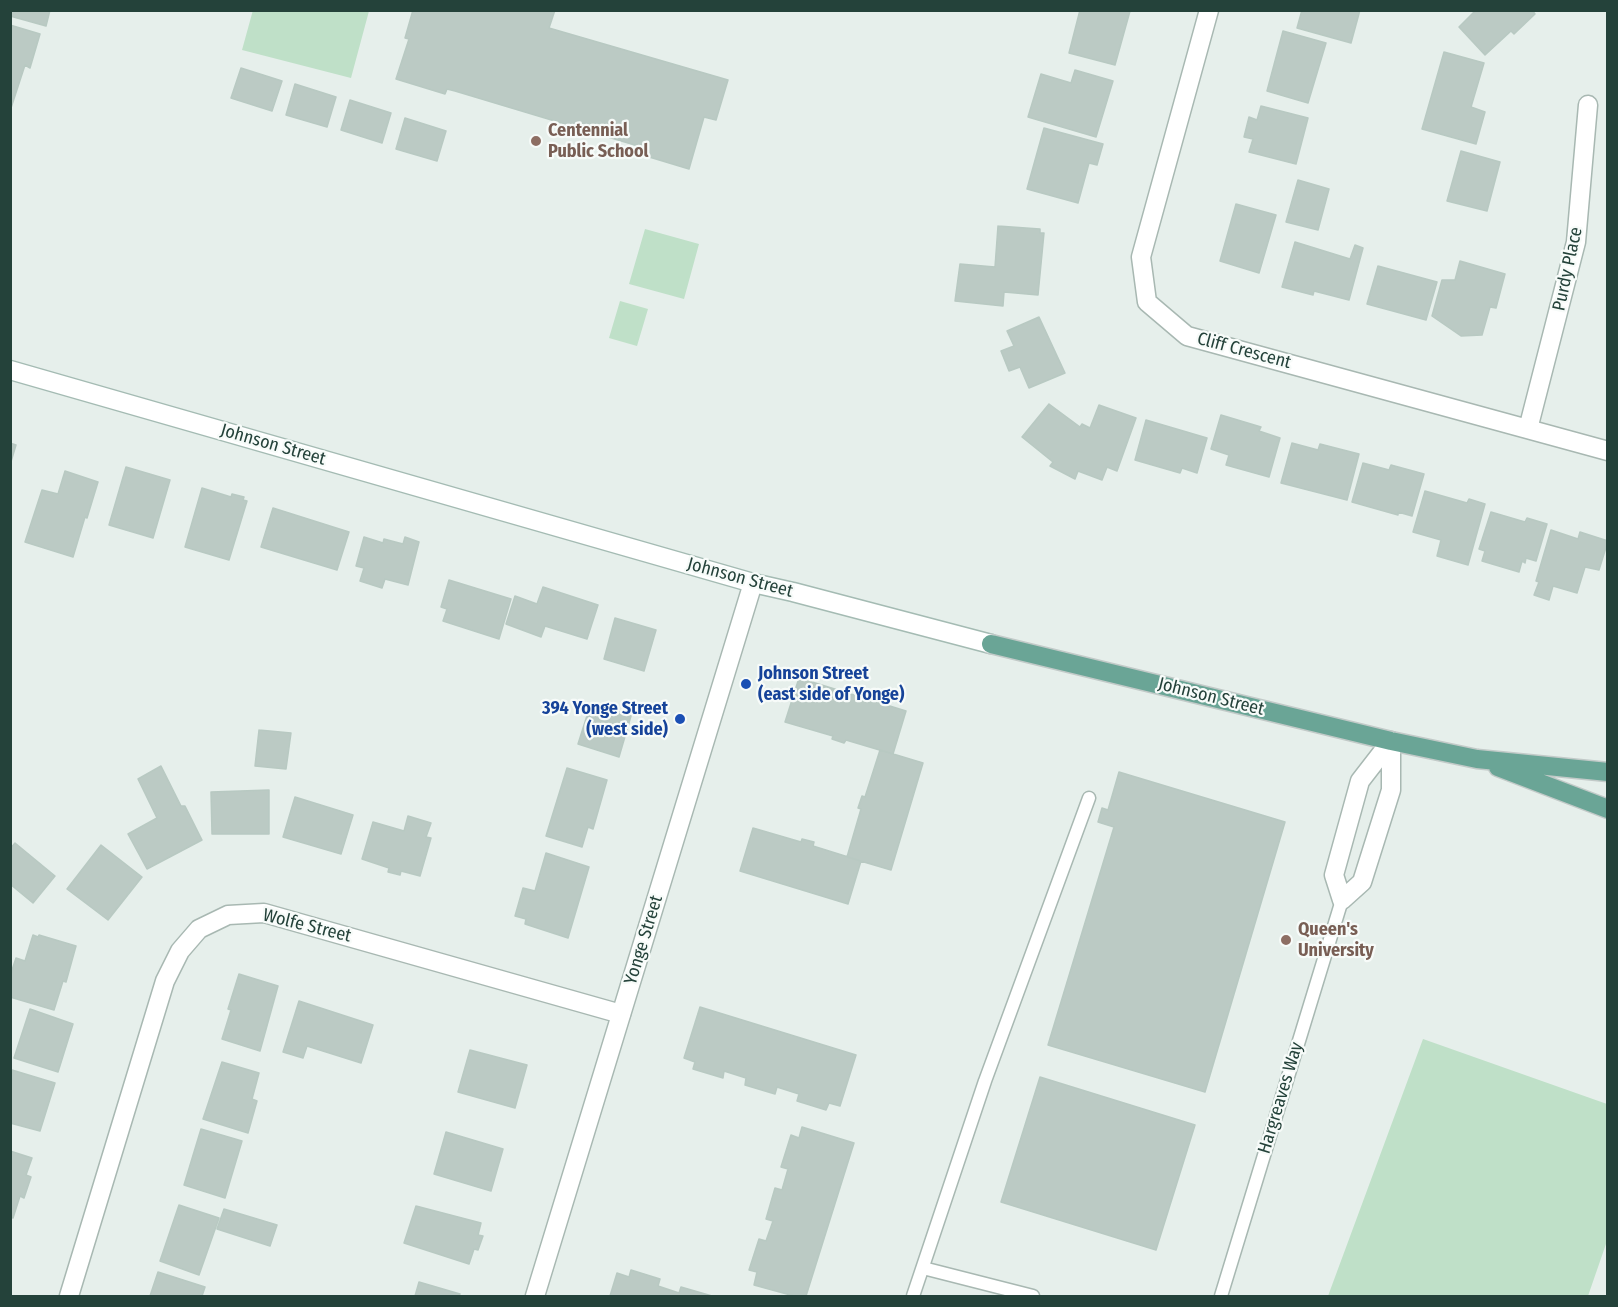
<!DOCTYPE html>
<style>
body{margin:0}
#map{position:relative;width:1618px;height:1307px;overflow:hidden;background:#e6efeb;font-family:"Fira Sans Condensed",sans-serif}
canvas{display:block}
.frame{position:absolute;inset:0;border:12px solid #24423a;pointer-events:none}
</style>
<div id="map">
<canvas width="1618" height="1307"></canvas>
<div class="frame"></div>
</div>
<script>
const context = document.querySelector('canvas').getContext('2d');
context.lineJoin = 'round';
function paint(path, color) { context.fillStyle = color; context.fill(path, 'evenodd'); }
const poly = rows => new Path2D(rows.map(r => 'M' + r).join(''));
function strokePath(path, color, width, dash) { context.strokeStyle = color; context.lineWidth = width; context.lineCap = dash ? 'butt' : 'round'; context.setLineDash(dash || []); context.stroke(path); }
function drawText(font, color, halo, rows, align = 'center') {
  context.font = font + ' "Fira Sans Condensed",sans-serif'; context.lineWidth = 4.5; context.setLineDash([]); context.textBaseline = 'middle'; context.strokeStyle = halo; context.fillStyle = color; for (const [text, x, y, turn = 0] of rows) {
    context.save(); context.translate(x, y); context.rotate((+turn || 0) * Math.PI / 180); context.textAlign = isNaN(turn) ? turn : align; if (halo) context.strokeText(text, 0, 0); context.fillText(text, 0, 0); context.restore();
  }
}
paint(poly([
 [253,10,369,11,351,78,242,50],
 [645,229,699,244,684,299,629,284],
 [620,301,648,309,637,346,609,338],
 [1423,1039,1607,1104,1607,1241,1588,1296,1328,1296]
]), '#bfe0c8');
const building = poly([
 [10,10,50,10,46,26,10,16,10,10],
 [413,10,555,10,549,28,728,80,716,120,704,117,689,169,636,153,638,146,455,91,447,89,445,94,396,79,409,39,405,38,413,10],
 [1080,10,1130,11,1115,65,1069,53,1080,10],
 [1302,10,1360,10,1351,43,1297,28,1302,10],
 [1476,10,1532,10,1535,14,1514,34,1511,31,1485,55,1459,27,1476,10],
 [10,25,40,34,30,68,25,65,11,108,10,25],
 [1283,31,1326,43,1308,103,1267,91,1283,31],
 [1444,52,1484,63,1471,107,1485,112,1476,144,1422,129,1444,52],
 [241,68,282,81,272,111,231,98,241,68],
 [1075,70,1113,81,1096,137,1028,117,1041,74,1071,83,1075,70],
 [295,84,336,97,327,127,286,115,295,84],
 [350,100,391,113,382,143,341,130,350,100],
 [1261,106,1308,118,1296,164,1249,152,1253,139,1244,137,1249,117,1257,120,1261,106],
 [405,118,446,131,437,161,396,149,405,118],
 [1044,128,1103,144,1097,165,1089,163,1078,203,1027,189,1044,128],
 [1461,151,1500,162,1487,211,1447,201,1461,151],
 [1298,180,1329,189,1318,230,1286,222,1298,180],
 [1236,204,1276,215,1259,273,1220,261,1236,204],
 [998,226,1040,229,1040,233,1044,233,1038,295,1004,292,1003,306,955,301,960,264,995,267,998,226],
 [1295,242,1350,259,1355,245,1363,248,1349,300,1314,291,1313,295,1282,287,1295,242],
 [1460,261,1505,274,1496,308,1490,307,1482,335,1461,336,1432,316,1442,280,1455,280,1460,261],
 [1378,266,1437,282,1426,320,1367,304,1378,266],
 [1039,317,1065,373,1029,388,1020,367,1009,371,1001,351,1014,346,1007,331,1039,317],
 [1049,404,1080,427,1082,424,1090,428,1099,405,1136,418,1117,471,1107,467,1102,480,1078,471,1075,479,1050,466,1053,462,1022,437,1049,404],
 [1221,415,1261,427,1259,431,1280,438,1269,477,1226,465,1229,455,1211,449,1221,415],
 [1146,420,1207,438,1197,473,1182,468,1180,473,1135,460,1146,420],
 [10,443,16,445,10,465,10,443],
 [1292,443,1318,450,1320,444,1359,454,1347,500,1281,483,1292,443],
 [1363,463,1389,470,1391,465,1424,474,1412,516,1398,512,1398,515,1352,502,1363,463],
 [126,467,170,480,153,538,109,525,126,467],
 [65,471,98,482,87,518,85,517,73,557,25,542,42,490,58,494,65,471],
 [202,488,231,497,232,494,244,497,243,500,247,501,229,560,185,547,202,488],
 [1425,491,1467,503,1469,499,1485,504,1468,565,1437,556,1441,540,1413,532,1425,491],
 [273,508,349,532,337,570,261,547,273,508],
 [1491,512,1525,522,1527,518,1547,524,1536,561,1526,558,1525,563,1522,561,1519,572,1482,561,1485,551,1479,549,1491,512],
 [1551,530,1578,539,1580,532,1608,541,1599,570,1585,567,1577,593,1553,586,1549,600,1534,595,1539,582,1536,581,1551,530],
 [364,537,383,543,384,539,403,544,405,537,419,542,408,585,385,579,382,588,360,581,364,568,356,566,364,537],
 [449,580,511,599,499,639,443,621,447,609,441,607,449,580],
 [543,587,598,605,587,639,545,626,541,637,506,624,515,596,537,604,543,587],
 [615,618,656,630,644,671,604,659,615,618],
 [799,678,906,711,893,754,846,740,844,743,832,739,833,736,785,722,799,678],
 [591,703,631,716,619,757,578,744,591,703],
 [259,730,291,733,286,769,255,766,259,730],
 [880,750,923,763,891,870,847,857,861,809,858,808,862,796,865,797,880,750],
 [161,766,181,806,185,806,202,840,147,869,128,834,157,818,138,779,161,766],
 [567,768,607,780,593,829,588,827,582,847,546,836,567,768],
 [1119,772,1285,822,1205,1092,1048,1045,1114,827,1098,822,1102,808,1108,810,1119,772],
 [269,790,269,834,212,834,211,792,269,790],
 [295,797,353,815,341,854,283,837,295,797],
 [408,816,431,823,426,837,431,838,420,876,401,871,400,875,388,872,389,868,362,859,373,822,404,831,408,816],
 [753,828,801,842,802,839,814,842,813,846,861,861,848,904,740,871,753,828],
 [15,843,55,876,33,903,10,884,10,849,15,843],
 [101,845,142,877,108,920,67,889,101,845],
 [546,853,589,867,568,938,525,924,526,919,515,916,523,888,535,891,546,853],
 [33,935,38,937,39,935,76,946,66,982,63,981,54,1010,10,997,10,976,16,958,25,961,33,935],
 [239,974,278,986,260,1051,222,1039,231,1010,228,1009,239,974],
 [299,1001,373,1025,361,1063,307,1046,303,1058,283,1052,299,1001],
 [700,1007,856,1055,840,1106,829,1103,826,1110,797,1101,799,1094,777,1087,775,1094,745,1085,746,1078,724,1071,723,1078,693,1069,695,1062,684,1058,700,1007],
 [30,1009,73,1024,58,1072,14,1058,30,1009],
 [470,1050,527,1065,515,1108,458,1092,470,1050],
 [222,1062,259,1073,252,1099,257,1101,248,1133,203,1119,222,1062],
 [12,1070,55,1083,40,1131,10,1123,12,1070],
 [1040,1077,1195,1125,1156,1250,1001,1202,1040,1077],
 [802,1127,854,1143,806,1296,794,1296,754,1285,757,1272,749,1270,759,1239,766,1241,773,1221,766,1219,775,1188,782,1190,788,1169,781,1167,791,1135,799,1138,802,1127],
 [201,1129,242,1141,225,1198,184,1185,201,1129],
 [446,1132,503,1149,491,1191,434,1174,446,1132],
 [10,1151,32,1158,26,1175,31,1177,24,1198,20,1196,13,1218,10,1217,10,1151],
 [179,1205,219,1218,199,1275,160,1261,179,1205],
 [416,1206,481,1223,478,1235,483,1236,478,1250,474,1249,469,1264,404,1243,416,1206],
 [224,1209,277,1225,270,1246,217,1229,224,1209],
 [631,1270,660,1279,658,1286,679,1293,681,1287,712,1296,610,1296,617,1273,629,1277,631,1270],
 [158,1272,205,1287,202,1296,150,1296,158,1272],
 [419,1282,460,1294,459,1296,415,1296,419,1282]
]);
paint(building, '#bbcac4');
strokePath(building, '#b8c9c2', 1.5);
const service = poly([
 [923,1268,1033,1296],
 [913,1296,985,1081,1089,798],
 [1221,1296,1342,900]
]);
const minor = poly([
 [1209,10,1141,257,1147,302,1187,336,1608,451],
 [1528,429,1576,242,1588,105],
 [1391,741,1391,790,1362,882,1342,900,1334,875,1360,781,1391,741],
 [69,1296,165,981,180,951,199,929,228,915,264,913,621,1014]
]);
const tertiary = poly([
 [535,1296,753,583]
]);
const secondary = poly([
 [10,370,753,583,793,592,991,644]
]);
const primary = poly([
 [991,644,1391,741,1477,759,1608,772],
 [1498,767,1608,809]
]);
strokePath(service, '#a8b8b2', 15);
strokePath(minor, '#a8b8b2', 21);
strokePath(tertiary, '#a8b8b2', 21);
strokePath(secondary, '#a4bbb3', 21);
strokePath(primary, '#c2cac8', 21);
strokePath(service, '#fff', 12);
strokePath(minor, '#fff', 18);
strokePath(tertiary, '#fff', 18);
strokePath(secondary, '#fff', 18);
strokePath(primary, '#6aa596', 18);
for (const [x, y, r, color] of [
 [536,141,6,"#8d6e63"],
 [746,684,6,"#1a4fb4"],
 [680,719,6,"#1a4fb4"],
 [1286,940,6,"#8d6e63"]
]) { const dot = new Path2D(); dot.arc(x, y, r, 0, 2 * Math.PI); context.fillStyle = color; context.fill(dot); strokePath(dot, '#f7fbf9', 2); }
drawText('bold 18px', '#785e54', '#f7fbf9', [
 ["Centennial",548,131],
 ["Public School",548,152],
 ["Queen's",1298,930],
 ["University",1298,951]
], 'left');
drawText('18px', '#24423a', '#f7fbf9', [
 ["Purdy Place",1568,269,-78],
 ["Cliff Crescent",1244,351,15],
 ["Johnson Street",273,445,16],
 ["Johnson Street",740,578,15],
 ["Johnson Street",1211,697,14],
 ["Wolfe Street",307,926,14],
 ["Yonge Street",644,940,-73],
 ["Hargreaves Way",1281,1098,-73]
]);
drawText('bold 18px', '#164399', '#f7fbf9', [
 ["Johnson Street",758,674],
 ["(east side of Yonge)",758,695],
 ["394 Yonge Street",668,709,"right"],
 ["(west side)",668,730,"right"]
], 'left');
</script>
